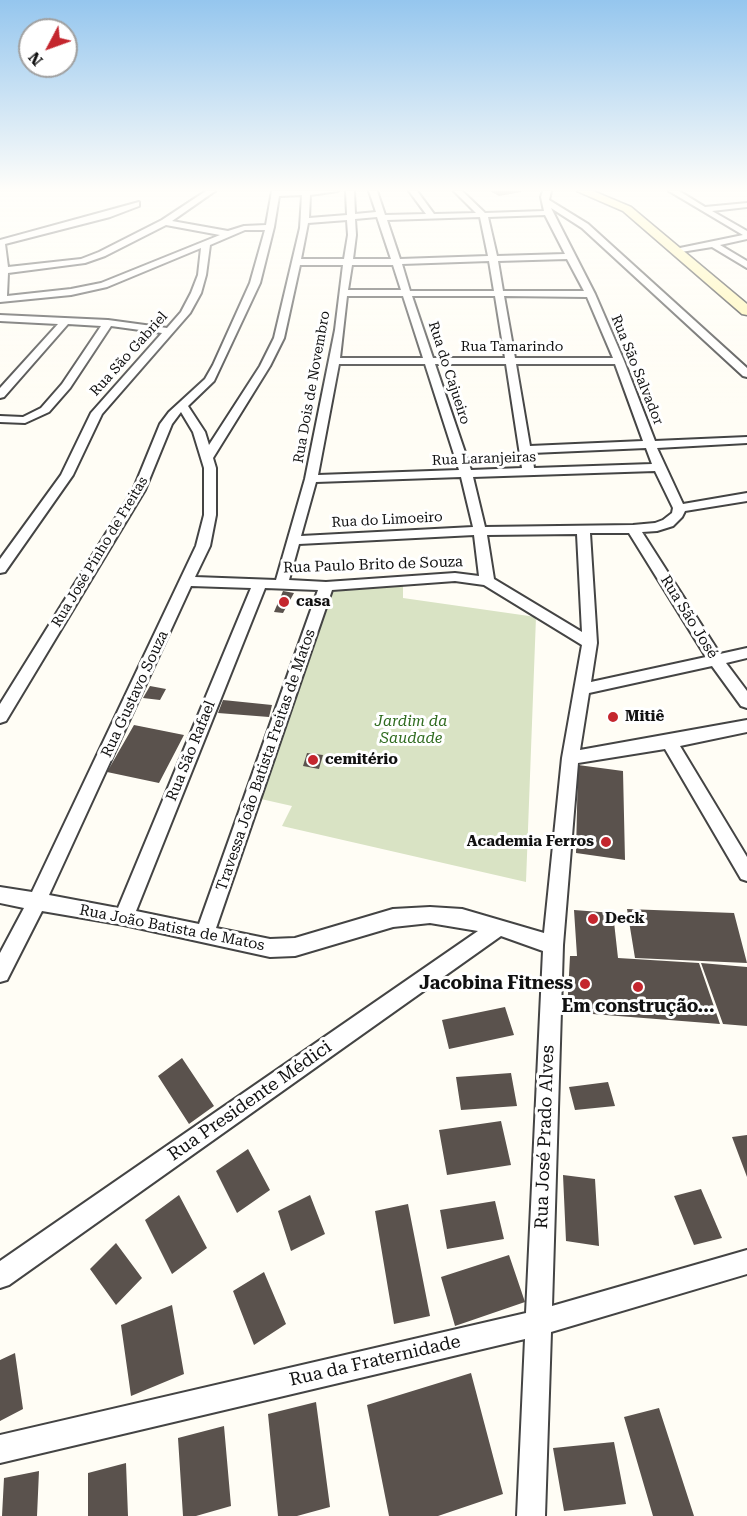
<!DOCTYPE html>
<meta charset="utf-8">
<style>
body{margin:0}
#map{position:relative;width:747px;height:1516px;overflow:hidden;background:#fffdf5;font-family:"Roboto Serif",serif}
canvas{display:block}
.north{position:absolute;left:18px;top:18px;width:60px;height:60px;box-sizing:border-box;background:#fff;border:2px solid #a0a0a0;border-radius:50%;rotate:229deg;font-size:16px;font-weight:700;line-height:24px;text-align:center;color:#111}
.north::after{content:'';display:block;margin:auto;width:21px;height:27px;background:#c4262e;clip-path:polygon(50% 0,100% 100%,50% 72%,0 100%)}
</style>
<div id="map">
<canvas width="747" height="1516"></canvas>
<div class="north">N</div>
</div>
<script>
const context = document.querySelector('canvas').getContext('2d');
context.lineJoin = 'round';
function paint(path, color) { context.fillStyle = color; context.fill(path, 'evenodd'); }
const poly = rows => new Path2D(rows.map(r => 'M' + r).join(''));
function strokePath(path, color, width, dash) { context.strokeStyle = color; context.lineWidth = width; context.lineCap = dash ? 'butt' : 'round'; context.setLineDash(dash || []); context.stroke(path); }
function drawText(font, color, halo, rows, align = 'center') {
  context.font = font + ' "Roboto Serif",serif'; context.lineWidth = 6; context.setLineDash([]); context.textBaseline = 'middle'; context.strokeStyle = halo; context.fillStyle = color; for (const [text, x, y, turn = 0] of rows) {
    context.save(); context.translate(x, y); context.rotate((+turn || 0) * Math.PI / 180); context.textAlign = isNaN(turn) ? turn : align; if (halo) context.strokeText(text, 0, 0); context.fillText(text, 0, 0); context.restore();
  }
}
paint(poly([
 [403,585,403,598,536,617,526,882,282,826,292,806,261,799,331,592]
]), '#d9e3c4');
paint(poly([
 [490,191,521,191,521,192,499,196],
 [283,591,294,593,283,613,274,612],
 [150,686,166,689,160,700,143,698],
 [223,700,272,705,269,717,218,713],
 [134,725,184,735,159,783,107,772],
 [307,753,323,755,319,769,303,766],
 [578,765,623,771,625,860,576,853],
 [627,909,734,913,747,963,635,958],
 [574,910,613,913,618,958,699,963,720,1024,567,1012,570,956,577,956],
 [701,963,747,967,747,1026,723,1024],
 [505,1007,514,1035,449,1049,442,1020],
 [182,1058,214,1106,189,1124,158,1076],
 [511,1073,517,1106,461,1110,456,1077],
 [608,1082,615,1106,575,1110,569,1087],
 [501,1121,511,1165,447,1175,439,1130],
 [747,1135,747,1177,732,1137],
 [248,1149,270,1190,237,1213,216,1171],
 [563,1175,595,1179,599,1246,566,1241],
 [701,1189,722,1238,694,1245,674,1196],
 [179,1195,207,1248,172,1274,145,1220],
 [310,1195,325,1234,291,1251,278,1211],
 [495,1201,504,1239,447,1249,440,1210],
 [408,1204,430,1316,394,1324,375,1211],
 [116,1243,142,1278,116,1305,90,1269],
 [509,1255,525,1302,455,1326,441,1277],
 [264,1272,286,1324,254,1345,233,1291],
 [172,1305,184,1374,131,1396,121,1325],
 [15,1353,23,1409,0,1421,0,1360],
 [471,1373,503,1494,438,1516,389,1516,367,1405],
 [316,1402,330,1507,297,1516,278,1516,268,1414],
 [659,1408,694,1516,653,1516,624,1417],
 [224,1426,231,1506,196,1516,183,1516,178,1438],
 [614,1442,626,1504,564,1511,553,1448],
 [126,1463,128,1516,88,1516,88,1473],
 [39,1471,37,1516,2,1516,4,1478]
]), '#5a524d');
const street = poly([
 [206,191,215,191,172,221,228,231,244,226,266,225,272,191,338,191,310,195,309,218,347,215,346,191,354,191,355,214,376,212,369,191,377,191,385,215,426,214,409,191,417,191,434,214,476,213,454,191,462,191,485,213,544,211,541,197,543,191,551,191,549,200,588,224,747,368,747,377,743,376,582,228,551,208,595,294,624,361,655,441,747,437,747,443,657,448,683,504,747,493,747,501,685,511,682,517,673,526,657,531,642,532,720,654,747,648,747,658,726,663,747,691,747,708,741,706,712,666,589,693,580,750,747,720,747,732,680,746,747,857,747,881,741,879,665,749,578,763,563,945,552,1306,747,1250,747,1274,551,1332,545,1516,517,1516,525,1339,0,1463,0,1435,526,1313,543,951,501,936,9,1285,0,1288,0,1261,478,931,430,923,393,927,295,956,270,957,124,925,42,911,7,980,0,982,0,953,24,908,0,903,0,887,32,892,196,546,204,515,204,468,193,432,181,412,172,424,145,490,6,721,0,723,0,704,133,490,160,424,169,412,205,379,213,365,250,283,265,230,245,230,210,245,206,275,201,293,190,313,102,414,73,475,5,572,0,573,0,559,61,475,91,413,162,333,111,326,70,388,49,412,25,423,0,422,0,416,23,417,41,408,62,384,101,326,68,324,4,397,0,398,0,388,58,324,0,321,0,315,108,320,167,328,181,312,191,293,198,275,201,248,107,287,71,295,0,302,0,240,139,202,139,206,110,217,5,244,8,267,81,259,99,252,162,220,206,191],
 [302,195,300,228,274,338,260,366,209,445,205,432,188,406,214,381,260,283,274,227,279,196,302,195],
 [545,215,565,254,497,256,488,217,545,215],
 [377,217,391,259,353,259,356,235,355,219,377,217],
 [480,217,488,256,400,259,387,220,480,217],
 [347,220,348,235,344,259,301,259,308,223,347,220],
 [166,225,220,235,101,283,71,289,7,296,8,273,85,263,105,256,166,225],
 [567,259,584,291,503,291,498,261,567,259],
 [489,261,494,291,410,291,402,264,489,261],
 [300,265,343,265,335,330,305,479,276,580,195,577,210,546,216,515,216,468,213,458,270,366,284,338,300,265],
 [352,265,393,265,401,290,348,290,352,265],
 [347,296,403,296,423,358,340,358,347,296],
 [412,296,495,296,505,358,433,358,412,296],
 [504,296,587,297,613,358,515,358,504,296],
 [339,364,425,364,459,470,318,475,339,364],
 [435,364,506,364,522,468,471,470,435,364],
 [516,364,615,364,643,441,530,446,516,364],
 [646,448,652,464,534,468,532,453,646,448],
 [655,471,673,508,672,513,663,520,655,523,633,525,485,527,473,477,655,471],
 [461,477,473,527,301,536,316,482,461,477],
 [590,533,629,533,706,657,591,682,597,643,590,533],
 [577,534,582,632,494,579,487,535,577,534],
 [474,535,479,576,455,573,326,582,289,580,299,544,474,535],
 [455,581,484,585,582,645,562,758,544,933,462,909,430,907,393,909,295,938,270,939,216,928,332,590,455,581],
 [191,586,251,588,118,908,49,895,191,586],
 [265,588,318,590,199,924,136,911,265,588],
 [669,191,679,191,705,207,747,203,747,207,712,211,747,231,747,239,720,245,747,261,747,268,712,247,675,253,675,249,743,235,669,191]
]);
const secondary = poly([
 [577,191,593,191,631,207,747,304,747,315,742,314,623,211,577,191]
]);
strokePath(street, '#444', 4);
strokePath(secondary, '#333', 3);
paint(street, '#fff');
paint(secondary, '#fff6b0');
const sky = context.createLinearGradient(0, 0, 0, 403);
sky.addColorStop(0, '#95c6ee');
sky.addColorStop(0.47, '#fffefa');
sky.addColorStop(1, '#fffefa00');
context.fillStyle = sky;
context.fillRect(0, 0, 747, 403);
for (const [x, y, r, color] of [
 [284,602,6,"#c4262e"],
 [613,717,6,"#c4262e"],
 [313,760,6,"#c4262e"],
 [606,842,6,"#c4262e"],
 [593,919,6,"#c4262e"],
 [585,984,6,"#c4262e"],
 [638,987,6,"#c4262e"]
]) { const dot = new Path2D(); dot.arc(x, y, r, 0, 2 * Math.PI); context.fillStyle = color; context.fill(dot); strokePath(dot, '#fff', 2); }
drawText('14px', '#111', '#fff', [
 ["Rua Tamarindo",512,347],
 ["Rua São Gabriel",129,354,-48],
 ["Rua São Salvador",637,370,68],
 ["Rua do Cajueiro",449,373,72],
 ["Rua Dois de Novembro",312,387,-80],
 ["Rua Laranjeiras",484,459,-2],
 ["Rua do Limoeiro",387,520,-3],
 ["Rua José Pinho de Freitas",100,552,-59]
]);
drawText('15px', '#111', '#fff', [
 ["Rua Paulo Brito de Souza",373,565,-2],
 ["Rua São José",689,617,58],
 ["Rua Gustavo Souza",135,694,-65],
 ["Rua São Rafael",191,751,-68],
 ["Travessa João Batista Freitas de Matos",266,760,-71],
 ["Rua João Batista de Matos",172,928,11]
]);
drawText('bold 15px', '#111', '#fff', [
 ["casa",296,602],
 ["Mitiê",625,717],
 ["cemitério",325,760],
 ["Academia Ferros",594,842,"right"],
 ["Deck",605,919]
], 'left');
drawText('italic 15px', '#2f6b1f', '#fff', [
 ["Jardim da",411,722],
 ["Saudade",411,739]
]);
drawText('bold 18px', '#111', '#fff', [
 ["Jacobina Fitness",573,984],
 ["Em construção...",638,1007,"center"]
], 'right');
drawText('18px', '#111', '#fff', [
 ["Rua Presidente Médici",250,1101,-35],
 ["Rua José Prado Alves",545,1137,-88],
 ["Rua da Fraternidade",375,1361,-13]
]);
</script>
